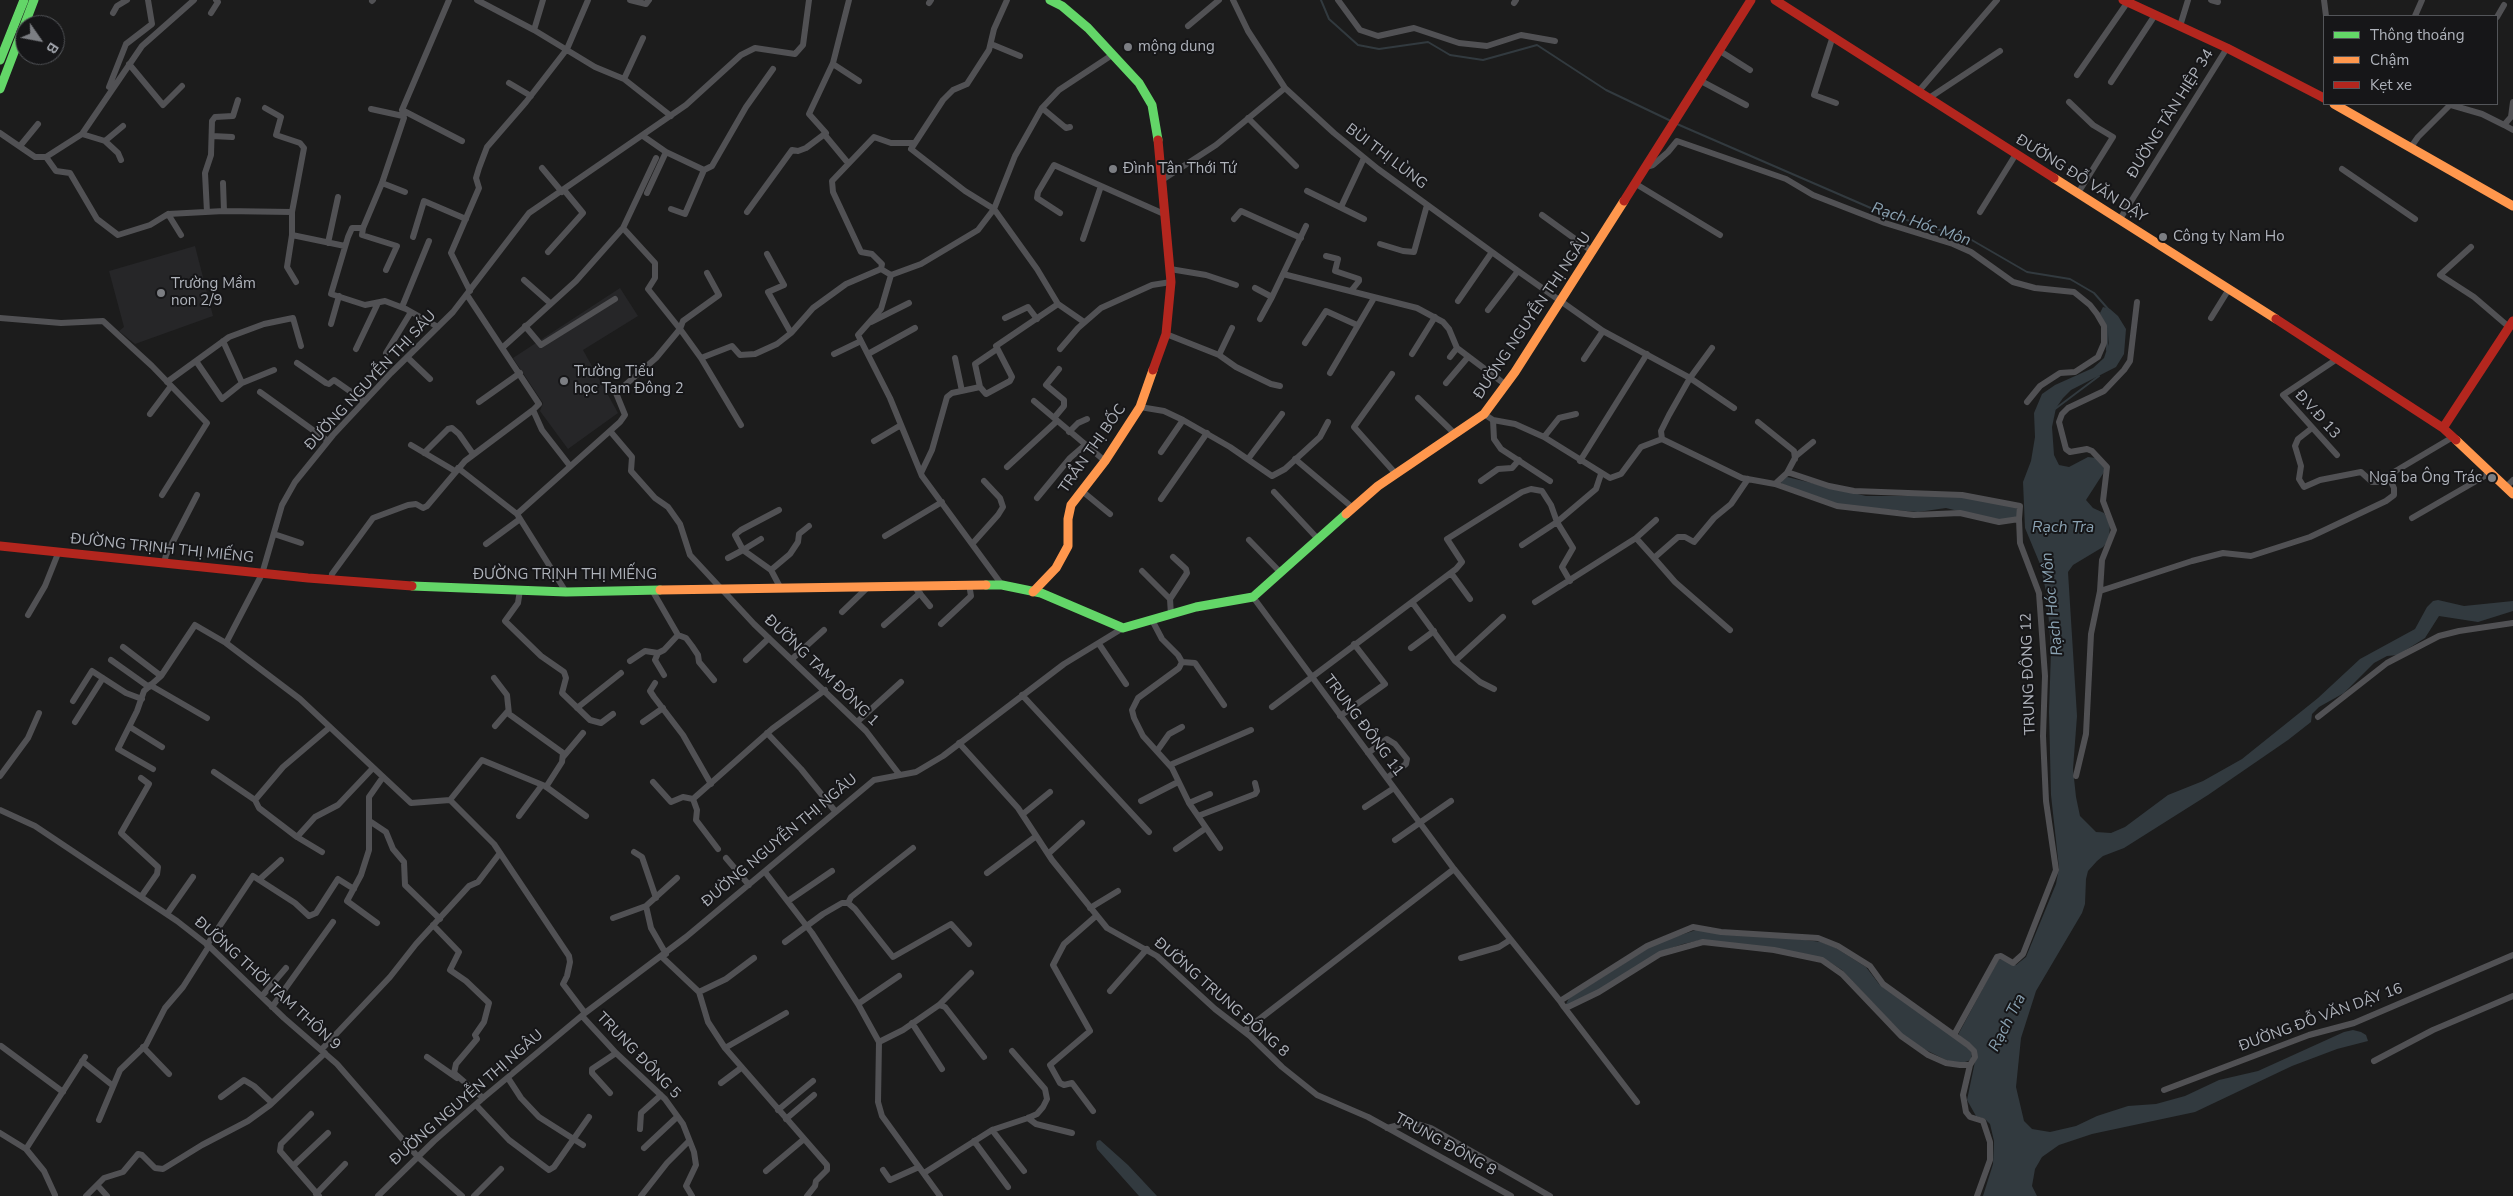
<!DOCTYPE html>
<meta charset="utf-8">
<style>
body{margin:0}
#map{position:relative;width:2513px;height:1196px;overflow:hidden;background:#1c1c1c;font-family:"Nunito Sans",sans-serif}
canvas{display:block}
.legend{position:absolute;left:2323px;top:15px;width:175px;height:90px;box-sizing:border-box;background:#161618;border:1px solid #535559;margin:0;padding:6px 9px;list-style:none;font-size:15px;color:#afb3bb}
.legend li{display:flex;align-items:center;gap:10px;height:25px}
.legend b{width:25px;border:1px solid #535559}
.north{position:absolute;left:15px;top:15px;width:50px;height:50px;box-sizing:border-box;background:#161618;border:1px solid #535559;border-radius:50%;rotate:123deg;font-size:14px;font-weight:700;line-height:20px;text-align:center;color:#afb3bb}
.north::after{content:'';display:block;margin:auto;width:18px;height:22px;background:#7c7e83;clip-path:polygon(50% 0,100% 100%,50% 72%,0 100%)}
</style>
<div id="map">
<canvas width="2513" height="1196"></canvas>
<ul class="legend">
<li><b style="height:6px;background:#63d668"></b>Thông thoáng</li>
<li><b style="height:6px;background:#ff974d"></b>Chậm</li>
<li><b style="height:6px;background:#b3261e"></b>Kẹt xe</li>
</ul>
<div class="north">B</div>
</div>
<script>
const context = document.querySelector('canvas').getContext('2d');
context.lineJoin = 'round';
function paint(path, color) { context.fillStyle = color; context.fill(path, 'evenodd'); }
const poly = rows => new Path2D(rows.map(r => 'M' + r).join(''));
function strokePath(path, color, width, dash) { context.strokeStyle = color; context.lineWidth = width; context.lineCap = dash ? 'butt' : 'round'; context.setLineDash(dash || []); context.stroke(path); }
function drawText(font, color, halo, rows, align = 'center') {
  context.font = font + ' "Nunito Sans",sans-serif'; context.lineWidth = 4; context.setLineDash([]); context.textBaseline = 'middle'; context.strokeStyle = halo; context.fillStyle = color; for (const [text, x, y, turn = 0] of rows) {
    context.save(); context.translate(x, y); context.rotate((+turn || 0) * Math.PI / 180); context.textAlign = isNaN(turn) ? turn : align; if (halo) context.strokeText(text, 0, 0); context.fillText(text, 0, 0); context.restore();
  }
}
paint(poly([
 [195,246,213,316,135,344,119,331,124,327,109,271],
 [620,288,638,316,583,350,618,413,568,449,540,411,543,403,513,358]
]), '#262628');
paint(poly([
 [2103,307,2110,309,2118,316,2126,329,2124,354,2116,367,2071,390,2063,398,2056,408,2052,427,2054,455,2059,465,2069,467,2088,457,2096,458,2106,469,2086,500,2093,508,2104,513,2110,524,2109,540,2103,547,2073,565,2068,572,2077,716,2073,769,2076,797,2080,816,2096,832,2111,833,2125,827,2168,795,2203,781,2242,759,2318,698,2360,659,2415,629,2427,607,2433,601,2438,600,2464,606,2513,601,2513,611,2478,622,2439,616,2425,638,2398,655,2387,656,2374,663,2344,693,2319,707,2312,714,2311,722,2288,740,2208,795,2124,848,2103,856,2097,861,2088,871,2086,879,2085,904,2082,913,2036,991,2021,1038,2016,1087,2024,1121,2032,1129,2050,1132,2076,1126,2097,1116,2128,1106,2156,1104,2185,1096,2219,1080,2258,1071,2344,1032,2353,1030,2361,1032,2366,1035,2368,1041,2337,1049,2292,1066,2195,1112,2092,1134,2059,1145,2042,1157,2035,1169,2032,1186,2037,1196,1983,1196,1993,1164,1994,1141,1990,1124,1985,1119,1976,1116,1967,1100,1977,1052,1959,1035,1959,1033,1998,960,2002,959,2016,965,2026,957,2056,884,2059,868,2051,795,2049,712,2051,651,2047,596,2040,564,2025,528,2023,482,2031,461,2035,437,2034,413,2042,394,2055,385,2093,368,2104,358,2109,343,2108,331,2100,313],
 [1787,477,1866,496,1962,496,2014,507,2018,509,2018,518,2002,522,1946,508,1918,512,1838,505,1782,485,1781,482],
 [1696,930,1798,939,1821,942,1836,948,1866,967,1879,984,1966,1046,1972,1053,1971,1060,1962,1063,1948,1061,1922,1048,1902,1034,1842,970,1828,961,1701,940,1683,944,1660,952,1602,988,1568,1005,1566,1004,1569,998,1656,943],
 [1100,1140,1128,1165,1157,1196,1139,1196,1097,1149,1096,1144,1097,1141]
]), '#323a3f');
strokePath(poly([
 [1321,0,1329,19,1358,45,1379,49,1428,42,1450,55,1483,60,1537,45,1606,90,1671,121],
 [1677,124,1880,212,1970,239,2027,272,2070,279,2094,293,2109,310],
 [2107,350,2108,329],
 [2055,409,2099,376]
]), '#323a3f', 2);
strokePath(poly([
 [477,0,534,30,595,67,624,79,671,116],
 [630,0,646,4,649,0],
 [1007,0,994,29,989,50,967,84,953,90,943,100,911,149,965,191,994,209,1037,269,1058,304,1084,322],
 [1233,0,1248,31,1285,88,1334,133,1378,169,1518,271,1603,331,1690,378,1734,408],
 [1338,0,1360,30,1378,36,1414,28,1459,43,1487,46,1521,35,1555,41],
 [2211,0,2218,2],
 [2324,0,2326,16],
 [372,1,373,0],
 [929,3,931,0],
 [1514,3,1516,0],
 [113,13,117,6,127,0],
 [211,13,218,2,216,0],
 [2415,16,2422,0],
 [2497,17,2504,5],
 [1188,26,1219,0],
 [2180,26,2188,0],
 [534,30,543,0],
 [1833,36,1814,95,1836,103],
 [991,44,1020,56],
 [1720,51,1750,70],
 [129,64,163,105,182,86],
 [833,64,859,81],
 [2077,75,2127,3],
 [624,79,643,38],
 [1701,81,1746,105],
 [2111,82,2155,15],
 [509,83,531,96],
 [109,87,126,44,152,24,148,0],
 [1918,92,1997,0],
 [1929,98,2000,51],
 [2069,102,2093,125,2113,137,2078,193],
 [2451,105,2482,114,2504,125,2511,117,2513,102],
 [1042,108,1066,128,1070,127],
 [371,109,403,116],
 [402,110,462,141],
 [1248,118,1296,166],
 [2504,125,2513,130],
 [0,133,35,157,46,157,82,134,105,141,123,126],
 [82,134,142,46,194,0],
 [824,134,848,163],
 [212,136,232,137],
 [643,136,666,152,704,170,685,214,671,209],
 [105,141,118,153,121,160],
 [20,146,38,124],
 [2411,147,2418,137,2451,104],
 [46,157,56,171,70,173,97,219,118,235,150,225,168,214,224,211,223,183],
 [1646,167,1653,165,1668,152,1677,141,1786,179,1813,195,1885,223,1953,244,1971,252,2013,282,2035,288,2074,292,2090,305,2097,314,2104,326,2104,343,2098,357,2075,372,2060,373,2040,386,2027,402],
 [542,168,562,192],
 [2342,169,2415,219],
 [704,170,712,166,746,107,773,69],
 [1162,180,1216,145,1285,88],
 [382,183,405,192],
 [1636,184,1720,235],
 [1307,191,1364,219],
 [647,193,666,152],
 [1341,207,1364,158],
 [224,211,292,212,304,148,300,143,276,135,281,117,265,108],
 [207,212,205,173,211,155,212,121,215,117,233,116,238,100],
 [292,212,292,235,287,267,296,282],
 [747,212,792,150,798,151,806,148,826,133,809,114,833,63,849,0],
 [1980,212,2016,154],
 [1060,213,1037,198,1038,192,1054,165,1164,214],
 [168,214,181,235],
 [1542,215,1593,252],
 [1234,219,1241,211,1301,238],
 [2120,219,2227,48],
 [363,228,362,235,397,246,386,270],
 [623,228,655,263,655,278,648,289,680,329,683,321,719,295,707,273],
 [292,235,345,246],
 [413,237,424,201,466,219],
 [1083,239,1101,186],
 [328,243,338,197],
 [1380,244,1403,251,1414,252,1427,205],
 [2471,247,2440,275,2474,297,2509,327],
 [548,252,583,213,564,190],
 [767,254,784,285,768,292,791,333],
 [1326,256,1338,259,1335,271,1359,279,1359,281,1351,291],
 [881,269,882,264,872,254,861,252,833,192,832,181,874,137,891,143,914,143],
 [1170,269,1206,275,1236,285],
 [1283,274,1306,226],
 [891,275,881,309,858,335,890,398,922,476,1002,585],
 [524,280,550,303],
 [1255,288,1272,297,1283,274,1417,308,1443,322,1449,329,1457,348,1506,385],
 [470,291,451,253,479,188,476,178,479,168,487,147,526,102,567,49,588,0],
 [467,295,539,404,533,410,542,430,570,466],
 [1458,301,1492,252],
 [402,307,429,241],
 [1488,310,1518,271],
 [0,318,61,323,103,321,152,366,207,423,162,495],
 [1005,318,1028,307,1037,319],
 [2211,318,2229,289],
 [1260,319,1272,297],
 [871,322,909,303],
 [331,324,339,296],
 [525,326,541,345,615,299],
 [438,327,406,309,385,301,365,305,331,294,348,237,352,228,363,228,382,183,404,118,402,110,449,0],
 [1166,334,1219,355,1236,367,1271,384,1280,386],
 [223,341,242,383],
 [1305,343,1326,311,1357,325],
 [502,348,576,281,623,228,656,158],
 [1712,348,1690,378,1669,415,1661,431,1662,439,1742,478,1775,484,1787,473,1790,473,1829,486,1854,491,1962,495,2020,506,2019,519],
 [356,349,378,303],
 [1060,349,1078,328,1101,308,1152,285,1171,282],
 [386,353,411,312],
 [834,354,861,341],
 [868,354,915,328],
 [1412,354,1435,317],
 [1219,355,1232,328],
 [407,357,430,379],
 [1450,357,1457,348],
 [701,358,741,425],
 [955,358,962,391],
 [1584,359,1603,331],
 [196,361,222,399,242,383,274,370],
 [297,363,326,383,329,384,334,380,364,401],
 [1330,373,1374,298],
 [1392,374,1354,427,1396,474],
 [167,382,229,337,264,324,293,318,301,346],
 [1446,383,1468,357],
 [980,387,975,364,997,349],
 [260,392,328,441],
 [1418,398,1454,433],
 [1034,401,1105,461],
 [479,402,520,373],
 [1140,407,1164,411,1183,420,1230,447,1272,476,1285,469,1320,437,1328,422],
 [150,414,171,386],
 [1484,414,1493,420,1515,424,1544,437,1610,478,1621,474,1641,447,1662,439],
 [1054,418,1064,406,1064,400,1046,385,1059,369],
 [1493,420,1494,439,1501,449,1550,481],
 [1758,422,1794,451,1795,459],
 [2312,428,2298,439,2295,446,2301,466,2299,479,2304,487,2320,480,2361,472,2372,482,2377,482,2453,437],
 [610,431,632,457,631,471,655,498,668,507,680,524,690,555,754,624,866,731,899,774],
 [1069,432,1078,423,1087,419],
 [1544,437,1559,418,1576,414],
 [874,441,901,425],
 [411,445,455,471],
 [1161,452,1183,420],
 [424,453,448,429,452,428,459,434,473,454],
 [2337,455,2283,395,2337,359],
 [1248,459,1282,414],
 [1295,459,1353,508],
 [1580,461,1647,354],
 [1007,467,1057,421],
 [458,468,517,514],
 [921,473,932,450,947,397,952,393,980,387,986,394,1010,381,1012,377,996,346,1058,304],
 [1787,473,1796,456,1813,442],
 [1481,481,1498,469,1512,468,1519,460],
 [1775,484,1837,506,1914,515,1960,513,1999,522,2019,519,2020,543,2039,593,2045,676,2043,736,2046,801,2056,870,2023,954,2013,963,2001,956,1997,957,1954,1035],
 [2506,487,2513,480],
 [1082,491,1110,514],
 [1274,492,1318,539],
 [1037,498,1070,458,1085,445],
 [1161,499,1207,433],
 [2412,518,2490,473],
 [274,534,301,543],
 [885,536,942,502],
 [1636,538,1656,520],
 [761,539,743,550,735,535,741,530,779,510],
 [1249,540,1281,573],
 [973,543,998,515,1003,507,1000,498,984,481],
 [486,544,520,519],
 [1522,545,1557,522,1596,489,1601,474],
 [728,558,743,550,771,570,780,587],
 [1654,558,1675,582,1730,630],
 [164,563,166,555,197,495],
 [771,570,790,554,798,542,799,534,809,526],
 [1142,571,1170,599],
 [1451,573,1470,599],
 [331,580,332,574,373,518,408,505,416,504,423,508,427,506,465,461,533,410],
 [520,590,518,603,505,621,541,656,564,672,566,678,562,693,590,720,601,723,613,714],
 [917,590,930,606],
 [2100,591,2192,561,2223,553,2251,556,2310,537,2386,501,2394,495,2394,488,2388,476],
 [566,592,517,514,620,422,625,415,616,393,656,358,680,329,701,358,732,346,740,355,755,354,777,344,791,333,813,308,846,284,881,269,891,275,921,264,978,230,994,209,1015,156,1042,108,1059,90,1112,55],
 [1253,597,1454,869,1560,1001,1647,946,1693,927,1721,932,1818,938,1838,946,1870,966,1883,984,1968,1045,1974,1051,1975,1057,1970,1065,1960,1065,1946,1063,1928,1055,1901,1036,1842,974,1822,960,1774,950,1703,942,1660,954,1599,992,1568,1007,1564,1007,1560,1001],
 [1412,602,1455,661,1480,682,1494,689],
 [1535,602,1636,538,1654,558,1678,537,1685,537,1694,542,1714,518,1731,504,1748,479],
 [842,612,868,587],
 [28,615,45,586,59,551],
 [1171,615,1170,599,1187,573,1186,569,1173,557],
 [1152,620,1162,639,1178,655,1182,662,1179,668,1138,698,1132,710,1134,718,1143,736,1172,768,1189,803,1220,848],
 [941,624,971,596,969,584],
 [884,625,920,593],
 [678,635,686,638,692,646,698,655,699,662,714,680],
 [1099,644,1126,684],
 [123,647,161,676],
 [1411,648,1434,631],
 [658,653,655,660,664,675],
 [792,659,824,630],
 [111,660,149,687],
 [746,660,769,638],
 [630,661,645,651,658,653,664,650,678,635,652,590],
 [1455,661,1503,617],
 [1182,662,1195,663,1224,705],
 [494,678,507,695,509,714,563,753,562,762,546,787],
 [655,683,650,691,654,697,683,735,711,784],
 [150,685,207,718],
 [1022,695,1149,832],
 [73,701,92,671,126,693,142,699],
 [1272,707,1456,569,1462,562,1447,539,1522,492,1531,489,1542,491,1551,505,1557,522,1573,548,1562,567,1570,581],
 [577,708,621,673],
 [1340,716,1385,684,1354,644],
 [2318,717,2387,663,2439,636,2459,631,2513,623],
 [75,722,103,678],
 [643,722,663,708],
 [857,722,901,682],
 [495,726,508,711],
 [130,727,162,747],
 [767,733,801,769,835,811],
 [959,743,1018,808,1052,860,1107,928,1157,956,1215,1009,1250,1036,1282,1067,1317,1095,1368,1117,1511,1196],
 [1157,751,1169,734,1182,727],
 [1368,753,1387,739,1395,744,1407,759,1406,764,1387,778],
 [563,757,583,733],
 [1170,765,1251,730],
 [153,769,118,749,137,711,144,691,161,676,195,625,226,643],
 [214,772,255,800,283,767,330,727],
 [0,776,28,738,39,713],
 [2076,776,2086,734,2091,634,2100,591,2102,560,2114,530,2103,501,2107,467,2092,451,2087,449,2070,452,2066,449,2059,422,2062,414,2068,408,2104,391,2124,370,2130,361,2137,302],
 [653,782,671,802,683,797,693,799],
 [255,800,259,808,297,837,315,817,338,805,373,768],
 [450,800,482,760,545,786,586,816],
 [1141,801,1178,782],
 [1189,803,1210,794],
 [1365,807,1394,788],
 [0,810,35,826,177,921,209,946,284,1018,337,1064,418,1157,462,1196],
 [1023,814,1050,792],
 [519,816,542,785],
 [1198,816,1255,794,1257,791,1255,783],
 [371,822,386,832,393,849,404,862,405,885,440,919],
 [297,837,322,852],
 [1395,840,1451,801],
 [718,849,696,820,697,810,693,799,772,729,825,690],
 [1176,849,1206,828],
 [634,852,642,857,656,898],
 [1048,854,1082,823],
 [726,858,749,885],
 [765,872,812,933,858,1004,879,1042,878,1102,882,1116,940,1196],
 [987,873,1035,837],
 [260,879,281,860],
 [141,897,157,874,158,867,121,833,149,784,141,778],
 [788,901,832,871],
 [848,903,851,897,913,848],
 [646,906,677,878],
 [1090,908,1118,891],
 [167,914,193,877],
 [613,918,646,906,651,928,666,954],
 [377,923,347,901,361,875,369,850,369,797,383,777],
 [433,925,459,952,450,970,466,981,489,1003,484,1022,475,1035,477,1039,456,1064,454,1073,483,1098],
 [785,942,823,914,842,903,848,903,855,909,893,957,951,924,969,944],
 [207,945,253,876,295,903,309,916,316,913,338,879,354,889],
 [662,957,699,992,708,1022,725,1048,827,1165,827,1170,816,1181,815,1186,807,1196],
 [1461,958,1499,947,1510,940],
 [1110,991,1147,949],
 [699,992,726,979,754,958],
 [262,996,286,968],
 [858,1004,899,976],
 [939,1005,945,1007,984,1057],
 [272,1007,333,922],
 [1564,1007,1637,1102],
 [585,1013,563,984,567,976,570,962,569,956,494,844,450,800,411,803,300,699,226,643,262,574,282,505,295,482,333,435,391,373,453,312,529,213,686,105,741,55,755,48,795,54,803,45,809,0],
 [582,1016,616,1053,665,1099,683,1124,694,1152,696,1165,686,1186,692,1196],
 [912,1023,942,1069],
 [1244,1031,1454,869],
 [879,1042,903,1030,939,1005,971,973],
 [1,1046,63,1092],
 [143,1047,169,1074],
 [725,1048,786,1013],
 [321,1050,390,977,416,944,469,886,478,882,500,853],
 [427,1057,457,1078],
 [82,1061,112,1085],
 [2374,1061,2433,1030,2513,996],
 [1970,1065,1963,1095,1966,1112,1970,1117,1983,1121,1990,1142,1990,1160,1977,1196],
 [508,1078,521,1098,539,1117,583,1145],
 [721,1083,741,1068],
 [2164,1090,2309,1035,2354,1023,2513,955],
 [610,1093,592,1073,592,1069,616,1053],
 [221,1097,244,1080,254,1086,272,1103],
 [476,1105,509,1140,549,1170,554,1167,589,1117],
 [778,1110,813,1081],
 [1093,1111,1072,1083,1064,1085,1060,1083,1050,1065,1090,1031,1053,965,1064,944,1096,916],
 [311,1114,281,1144,280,1151,319,1196],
 [1028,1118,1036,1124,1072,1133],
 [786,1119,814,1095],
 [99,1120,120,1070,146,1045,165,1008,183,987,209,946],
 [1387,1128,1411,1122,1431,1128,1550,1196],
 [640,1129,641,1113,661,1095],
 [992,1130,1024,1171],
 [0,1133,26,1149],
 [974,1141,1008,1187],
 [644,1148,677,1117],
 [293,1166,328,1133],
 [883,1170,890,1180,919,1167],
 [766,1171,804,1139],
 [924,1173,992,1130,1028,1118,1037,1114,1043,1107,1047,1099,1045,1089,1012,1051],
 [98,1186,107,1196],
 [316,1194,345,1164],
 [55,1195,44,1171,26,1149,85,1057],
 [86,1196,104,1178,123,1172,138,1154,142,1155,155,1168,163,1169,202,1145,248,1121,270,1105,325,1053],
 [378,1196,434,1141,483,1098,585,1013,686,937,874,780,916,772,943,756,1064,664,1123,628],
 [474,1196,501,1169],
 [641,1196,667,1163,689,1141]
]), '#515154', 6);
strokePath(poly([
 [1050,0,1062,6,1088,28,1139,83,1152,105,1158,140],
 [0,60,24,0],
 [0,89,34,0],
 [986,585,1002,585,1041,593,1123,628,1196,607,1253,597,1346,514],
 [412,586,566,592,660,590]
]), '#63d668', 9);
strokePath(poly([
 [2334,104,2513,206],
 [2054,178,2276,319],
 [2456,440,2513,494],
 [1346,514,1378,486,1484,414,1515,372,1624,201],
 [660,590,986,585],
 [1033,592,1056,568,1068,546,1068,519,1071,505,1105,461,1140,407,1153,370]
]), '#ff974d', 9);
strokePath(poly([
 [1775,0,2054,178],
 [2123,0,2227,48,2324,98],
 [1624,201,1751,0],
 [2276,319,2443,428,2456,440],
 [1153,370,1166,334,1171,282,1158,140],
 [2443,428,2513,321],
 [0,546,308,578,412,586]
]), '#b3261e', 9);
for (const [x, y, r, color] of [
 [1128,47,5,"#7c7e83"],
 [1113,169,5,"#7c7e83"],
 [2163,237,5,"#7c7e83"],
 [161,293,5,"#7c7e83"],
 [564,381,5,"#7c7e83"],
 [2492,478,5,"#7c7e83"]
]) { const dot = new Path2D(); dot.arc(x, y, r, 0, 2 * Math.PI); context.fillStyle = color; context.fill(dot); strokePath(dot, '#161618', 2); }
drawText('15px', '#afb3bb', '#161618', [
 ["mộng dung",1138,47],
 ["Đình Tân Thới Tứ",1123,169],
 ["Công ty Nam Ho",2173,237],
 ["Trường Mầm",171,284],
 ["non 2/9",171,301],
 ["Trường Tiểu",574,372],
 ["học Tam Đông 2",574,389],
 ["Ngã ba Ông Trác",2482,478,"right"]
], 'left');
drawText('15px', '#afb3bb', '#161618', [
 ["ĐƯỜNG TÂN HIỆP 34",2171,114,-58],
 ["BÙI THỊ LÙNG",1386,157,37],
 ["ĐƯỜNG ĐỖ VĂN DẬY",2081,179,32],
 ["ĐƯỜNG NGUYỄN THỊ NGÂU",1533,316,-56],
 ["ĐƯỜNG NGUYỄN THỊ SÁU",371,381,-47],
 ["Đ.V.Đ 13",2317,415,48],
 ["TRẦN THỊ BỐC",1093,449,-55],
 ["ĐƯỜNG TRỊNH THỊ MIẾNG",162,549,6],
 ["ĐƯỜNG TRỊNH THỊ MIẾNG",565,575],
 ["ĐƯỜNG TAM ĐÔNG 1",821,671,44],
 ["TRUNG ĐÔNG 12",2029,674,-92],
 ["TRUNG ĐÔNG 11",1363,726,53],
 ["ĐƯỜNG NGUYỄN THỊ NGÂU",780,841,-40],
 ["ĐƯỜNG THỜI TAM THÔN 9",267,984,42],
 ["ĐƯỜNG TRUNG ĐÔNG 8",1221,998,41],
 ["ĐƯỜNG ĐỖ VĂN DẬY 16",2321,1018,-20],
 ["TRUNG ĐÔNG 5",638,1056,46],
 ["ĐƯỜNG NGUYỄN THỊ NGÂU",467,1098,-41],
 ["TRUNG ĐÔNG 8",1445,1145,29]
]);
drawText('italic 16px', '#8aa2b2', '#161618', [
 ["Rạch Hóc Môn",1921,225,19],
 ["Rạch Tra",2063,528],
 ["Rạch Hóc Môn",2053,604,-96],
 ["Rạch Tra",2008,1023,-63]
]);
</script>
